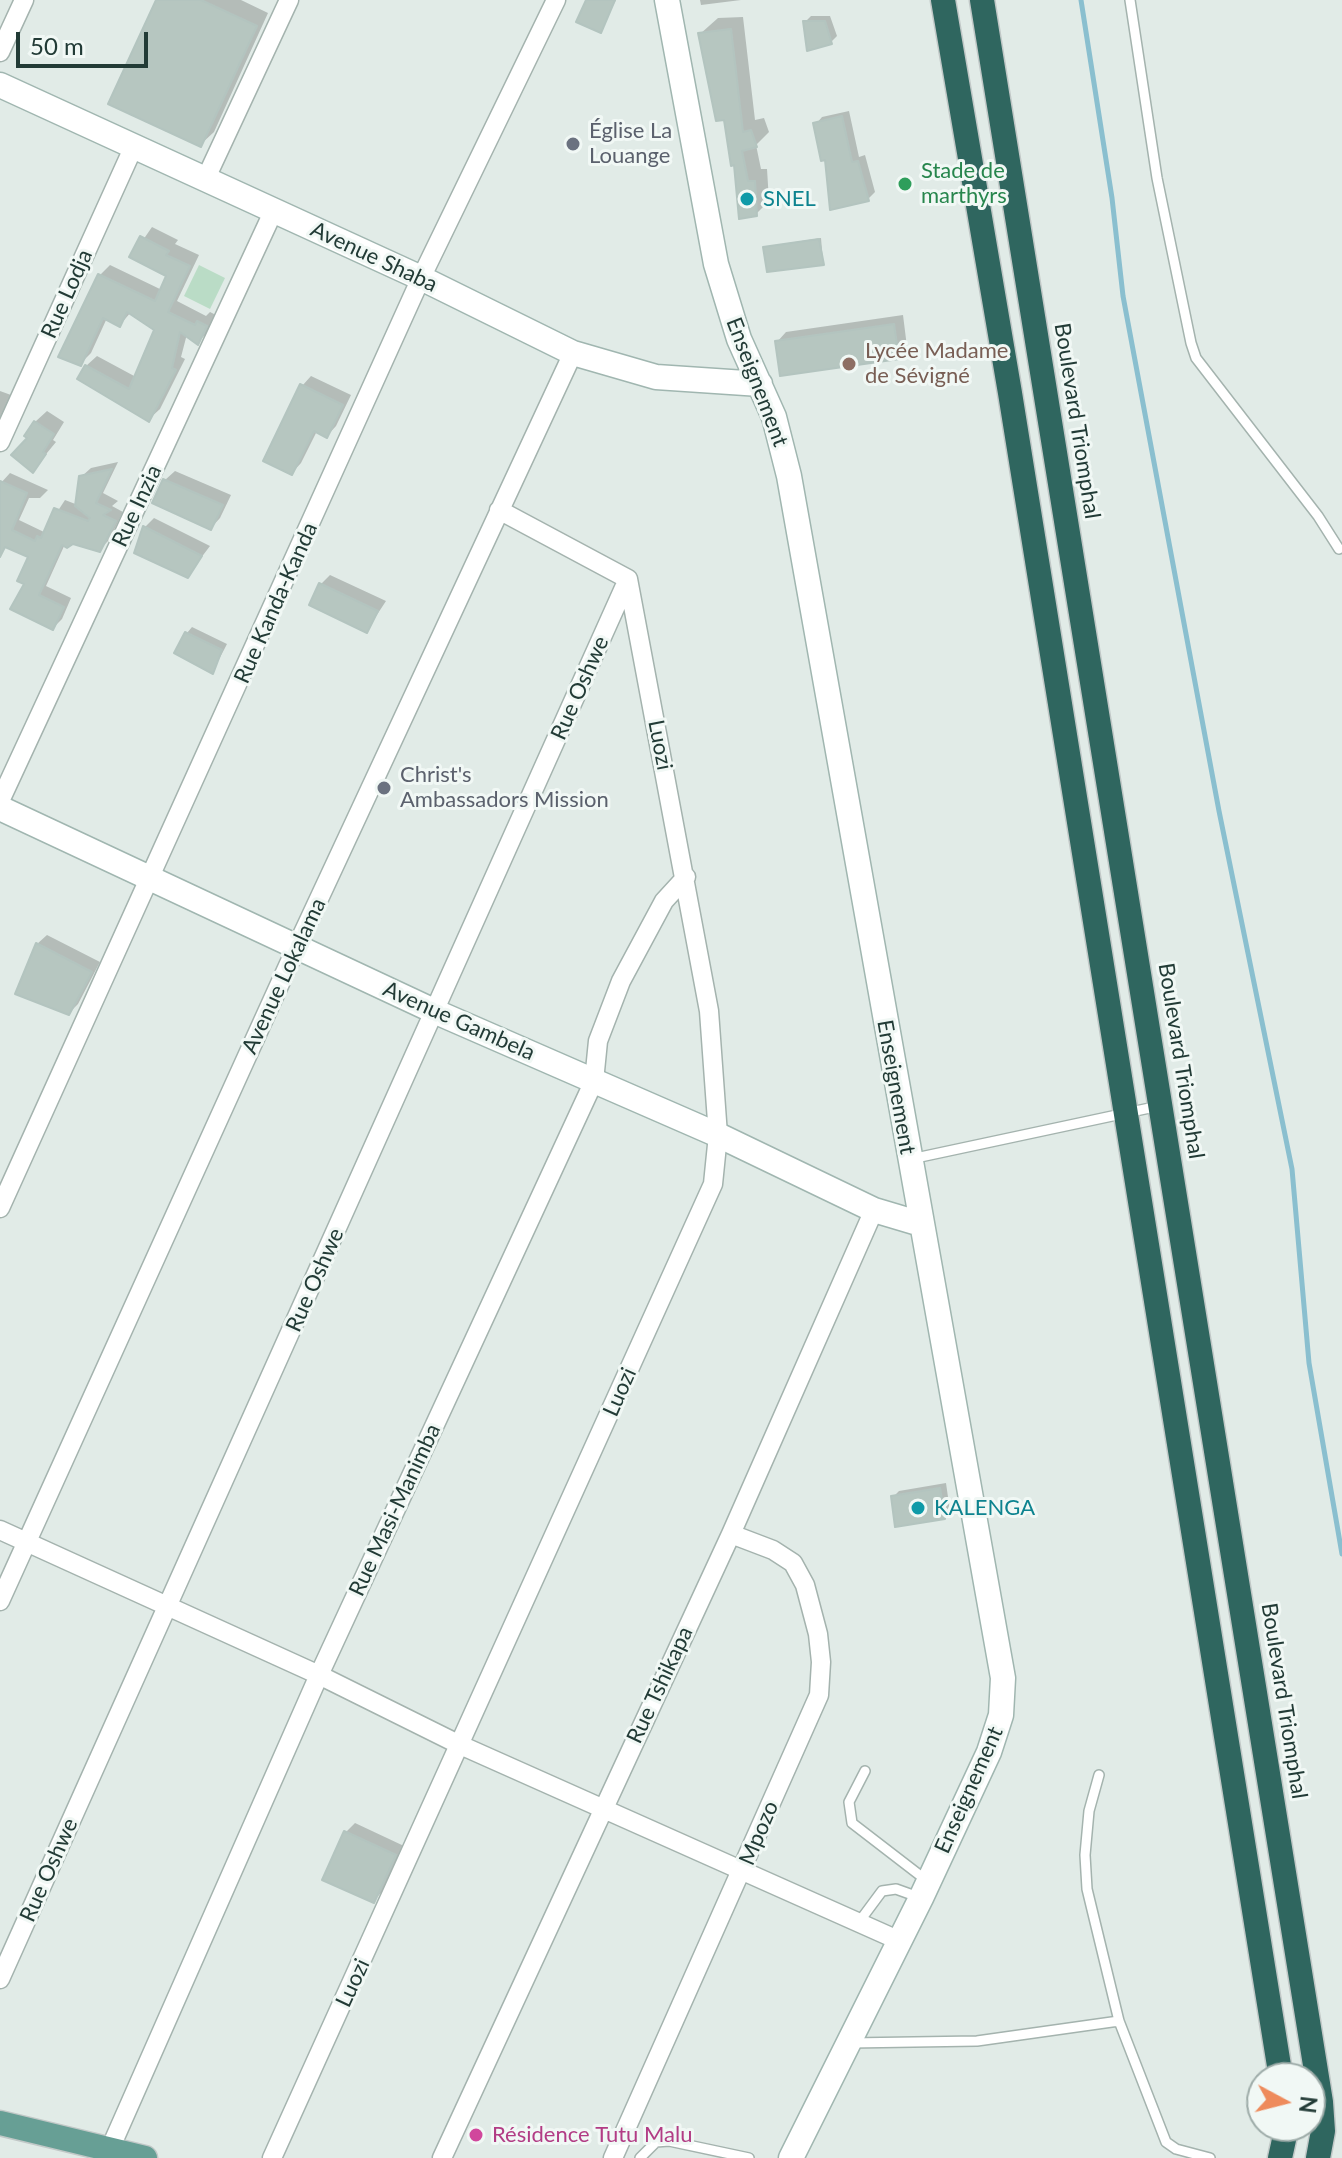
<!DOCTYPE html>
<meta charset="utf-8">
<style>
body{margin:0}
#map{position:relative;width:1342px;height:2158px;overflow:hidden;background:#e1ebe7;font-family:Lato,sans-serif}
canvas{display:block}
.north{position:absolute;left:1246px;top:2062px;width:80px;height:80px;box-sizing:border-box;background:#f1f8f5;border:2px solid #9eaca9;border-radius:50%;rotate:97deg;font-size:22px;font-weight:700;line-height:32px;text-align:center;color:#223b36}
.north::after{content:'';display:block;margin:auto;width:28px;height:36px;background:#ee8b5c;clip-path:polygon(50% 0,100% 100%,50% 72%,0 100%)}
.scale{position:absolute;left:16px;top:32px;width:132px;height:36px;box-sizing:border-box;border:4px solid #223b36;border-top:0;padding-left:10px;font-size:24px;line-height:28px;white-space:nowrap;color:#223b36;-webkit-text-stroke:6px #f1f8f5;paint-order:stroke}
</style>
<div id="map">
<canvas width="1342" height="2158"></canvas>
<div class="north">N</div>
<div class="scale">50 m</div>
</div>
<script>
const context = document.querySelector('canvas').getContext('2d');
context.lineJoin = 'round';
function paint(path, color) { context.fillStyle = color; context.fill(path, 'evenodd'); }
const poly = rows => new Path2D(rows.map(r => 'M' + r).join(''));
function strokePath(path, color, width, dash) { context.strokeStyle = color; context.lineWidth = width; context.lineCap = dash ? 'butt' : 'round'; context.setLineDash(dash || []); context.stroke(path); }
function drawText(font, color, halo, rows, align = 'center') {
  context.font = font + ' Lato,sans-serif'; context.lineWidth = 6; context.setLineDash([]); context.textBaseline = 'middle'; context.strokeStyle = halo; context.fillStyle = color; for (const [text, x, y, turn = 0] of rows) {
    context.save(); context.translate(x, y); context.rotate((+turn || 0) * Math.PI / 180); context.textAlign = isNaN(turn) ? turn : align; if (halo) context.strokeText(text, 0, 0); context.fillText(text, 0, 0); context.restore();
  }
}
paint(poly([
 [199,265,225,278,210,309,184,296]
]), '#badcc6');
paint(poly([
 [158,0,241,0,268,13,214,132,201,144],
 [589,0,616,0,600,31],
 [700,0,741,0,701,5],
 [811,16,830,16,837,36,831,42,805,22],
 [743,17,755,120,764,118,769,132,756,145,761,169,767,169,769,201,756,214,736,163,726,118,706,75,700,34,718,18],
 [849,111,859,157,865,155,875,192,868,199,827,157,816,124,822,117],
 [152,227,178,240,175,244,199,255,177,301,206,316,210,312,216,315,208,332,198,342,187,334,181,357,185,359,160,409,149,419,86,366,97,356,136,377,156,330,131,312,120,325,107,318,91,353,80,364,100,275,110,265,162,290,169,276,132,256],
 [821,238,823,263,765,248,768,246],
 [903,315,907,347,898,357,777,342,786,332],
 [311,376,351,395,336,426,327,436,317,431,301,463,292,473,302,386],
 [0,391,11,395,0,419],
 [47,411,64,422,53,440,56,442,33,470,30,437,35,422],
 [118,462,103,493,118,501,112,506,123,512,109,540,100,549,73,541,65,544,46,586,71,598,62,619,53,628,26,583,30,556,0,543,0,484,10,473,48,490,40,498,29,498,19,520,44,532,65,500,78,505,81,477,91,468],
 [175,471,231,495,220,518,211,528,165,480],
 [154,518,210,546,188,575,145,527],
 [330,575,386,601,367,630,321,584],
 [192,627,227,644,213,671,187,633],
 [47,935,100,962,78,1004,69,1013,37,944],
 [946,1483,950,1511,944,1517,893,1497,899,1491],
 [355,1823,404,1846,383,1891,374,1900,346,1832]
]), '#0003');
strokePath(poly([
 [1081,0,1112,198,1123,296,1219,811,1292,1169,1309,1363,1342,1554]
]), '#8abfcf', 5);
const building = poly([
 [156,0,201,0,257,26,201,147,108,104,156,0],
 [586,0,615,0,601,33,576,22,586,0],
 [803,21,825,21,832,44,807,51,803,21],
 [731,29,743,132,751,130,757,147,742,151,748,181,755,181,757,216,739,219,734,165,731,166,724,120,716,121,698,33,731,29],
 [842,116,852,162,858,161,869,201,830,210,825,160,821,161,813,123,842,116],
 [140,236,169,251,166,255,190,266,168,312,195,325,197,321,207,326,198,345,180,332,172,368,176,370,149,422,77,379,85,365,129,389,154,330,127,312,120,327,103,318,81,366,58,357,98,274,155,301,166,276,129,257,140,236],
 [819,239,824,265,767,272,763,247,819,239],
 [894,324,899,359,780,376,775,341,894,324],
 [300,384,343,405,327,438,314,431,292,475,263,461,300,384],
 [34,421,54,434,43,452,46,454,33,473,11,455,27,438,24,436,34,421],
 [112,469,96,503,111,510,103,515,116,521,100,552,73,544,67,548,62,545,39,595,64,607,53,630,10,609,24,584,17,581,28,557,5,547,0,557,0,481,27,493,12,530,35,541,37,536,41,538,54,508,88,521,90,518,75,506,79,476,112,469],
 [163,479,223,505,211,530,152,503,163,479],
 [143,526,202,556,188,578,134,553,143,526],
 [319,583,378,611,367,633,309,605,319,583],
 [185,632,222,650,213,674,174,653,185,632],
 [36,943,92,972,69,1015,15,994,36,943],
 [940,1488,945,1519,895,1527,891,1496,940,1488],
 [344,1831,396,1855,374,1903,322,1880,344,1831]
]);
paint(building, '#b6c6c0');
strokePath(building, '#b3c4bf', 2);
const lane = poly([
 [1130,0,1157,178,1191,343,1196,358,1318,516,1339,549],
 [911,1159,1159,1106],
 [865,1771,849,1802,852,1823,926,1880],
 [1099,1775,1089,1811,1085,1855,1087,1889,1119,2021,1166,2142,1176,2149,1210,2158],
 [859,1922,882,1891,896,1889,921,1898],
 [850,2043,977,2041,1119,2021],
 [640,2158,656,2142,669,2141,749,2158]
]);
const street = poly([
 [0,52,24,0],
 [206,178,289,0],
 [0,442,134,146],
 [499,510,628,579],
 [0,801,274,210],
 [0,1208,421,278,556,0],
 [0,1530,319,1675,458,1744,900,1941],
 [0,1601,297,946,573,353],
 [0,1979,628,579],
 [106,2158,319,1675,594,1081,598,1041,621,981,664,901,686,877],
 [272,2158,713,1184,718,1135,709,1011,628,579],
 [442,2158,731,1534,874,1210],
 [613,2158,819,1695,821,1662,818,1634,805,1585,793,1563,773,1550,731,1534]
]);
const secondary = poly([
 [667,0,716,264,739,339,774,417,789,476,1003,1678,1001,1715,989,1752,921,1898,791,2158],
 [0,85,421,278,573,353,656,377,760,384],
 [0,808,436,1012,718,1135,874,1210,921,1224]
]);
const primary = poly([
 [0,2123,145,2158]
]);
const highway = poly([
 [943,0,1010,393,1281,2078],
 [982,0,1321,2102,1323,2131,1318,2158],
 [1280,2158,1287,2126]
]);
strokePath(lane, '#a4b3ae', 12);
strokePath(street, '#a4b3ae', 21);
strokePath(secondary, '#a0b6b0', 27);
strokePath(primary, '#c1c8c7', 27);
strokePath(highway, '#c1c8c7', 27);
strokePath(lane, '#fff', 9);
strokePath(street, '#fff', 18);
strokePath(secondary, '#fff', 24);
strokePath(primary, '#679f95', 24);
strokePath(highway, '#2f665f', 24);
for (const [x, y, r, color] of [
 [573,144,8,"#6b7280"],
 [905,184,8,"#2e9e5b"],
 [747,199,8,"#0f9aa8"],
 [849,364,8,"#8d6e63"],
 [384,788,8,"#6b7280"],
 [918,1508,8,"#0f9aa8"],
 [476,2135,8,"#d1479c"]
]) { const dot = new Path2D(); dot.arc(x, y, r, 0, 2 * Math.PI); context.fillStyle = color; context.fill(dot); strokePath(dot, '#f1f8f5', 3); }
drawText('22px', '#5b616d', '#f1f8f5', [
 ["Église La",589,131],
 ["Louange",589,156],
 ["Christ's",400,775],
 ["Ambassadors Mission",400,800]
], 'left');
drawText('22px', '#27864d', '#f1f8f5', [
 ["Stade de",921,171],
 ["marthyrs",921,196]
], 'left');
drawText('22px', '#0d838f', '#f1f8f5', [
 ["SNEL",763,199],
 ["KALENGA",934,1508]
], 'left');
drawText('22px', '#223b36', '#f1f8f5', [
 ["Avenue Shaba",374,257,25],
 ["Rue Lodja",67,294,-66],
 ["Enseignement",757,382,69],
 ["Boulevard Triomphal",1077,421,81],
 ["Rue Inzia",137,506,-65],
 ["Rue Kanda-Kanda",276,603,-66],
 ["Rue Oshwe",580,688,-66],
 ["Luozi",660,745,79],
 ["Avenue Lokalama",284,976,-65],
 ["Avenue Gambela",459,1021,24],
 ["Boulevard Triomphal",1181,1061,81],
 ["Enseignement",896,1087,80],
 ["Rue Oshwe",315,1280,-66],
 ["Luozi",620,1392,-66],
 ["Rue Masi-Manimba",395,1510,-65],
 ["Rue Tshikapa",660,1685,-65],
 ["Boulevard Triomphal",1284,1701,81],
 ["Enseignement",969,1790,-66],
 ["Mpozo",759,1833,-67],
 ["Rue Oshwe",49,1870,-66],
 ["Luozi",353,1983,-65]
]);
drawText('22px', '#785e54', '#f1f8f5', [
 ["Lycée Madame",865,351],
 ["de Sévigné",865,376]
], 'left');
drawText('22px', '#b23c85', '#f1f8f5', [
 ["Résidence Tutu Malu",492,2135]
], 'left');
</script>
